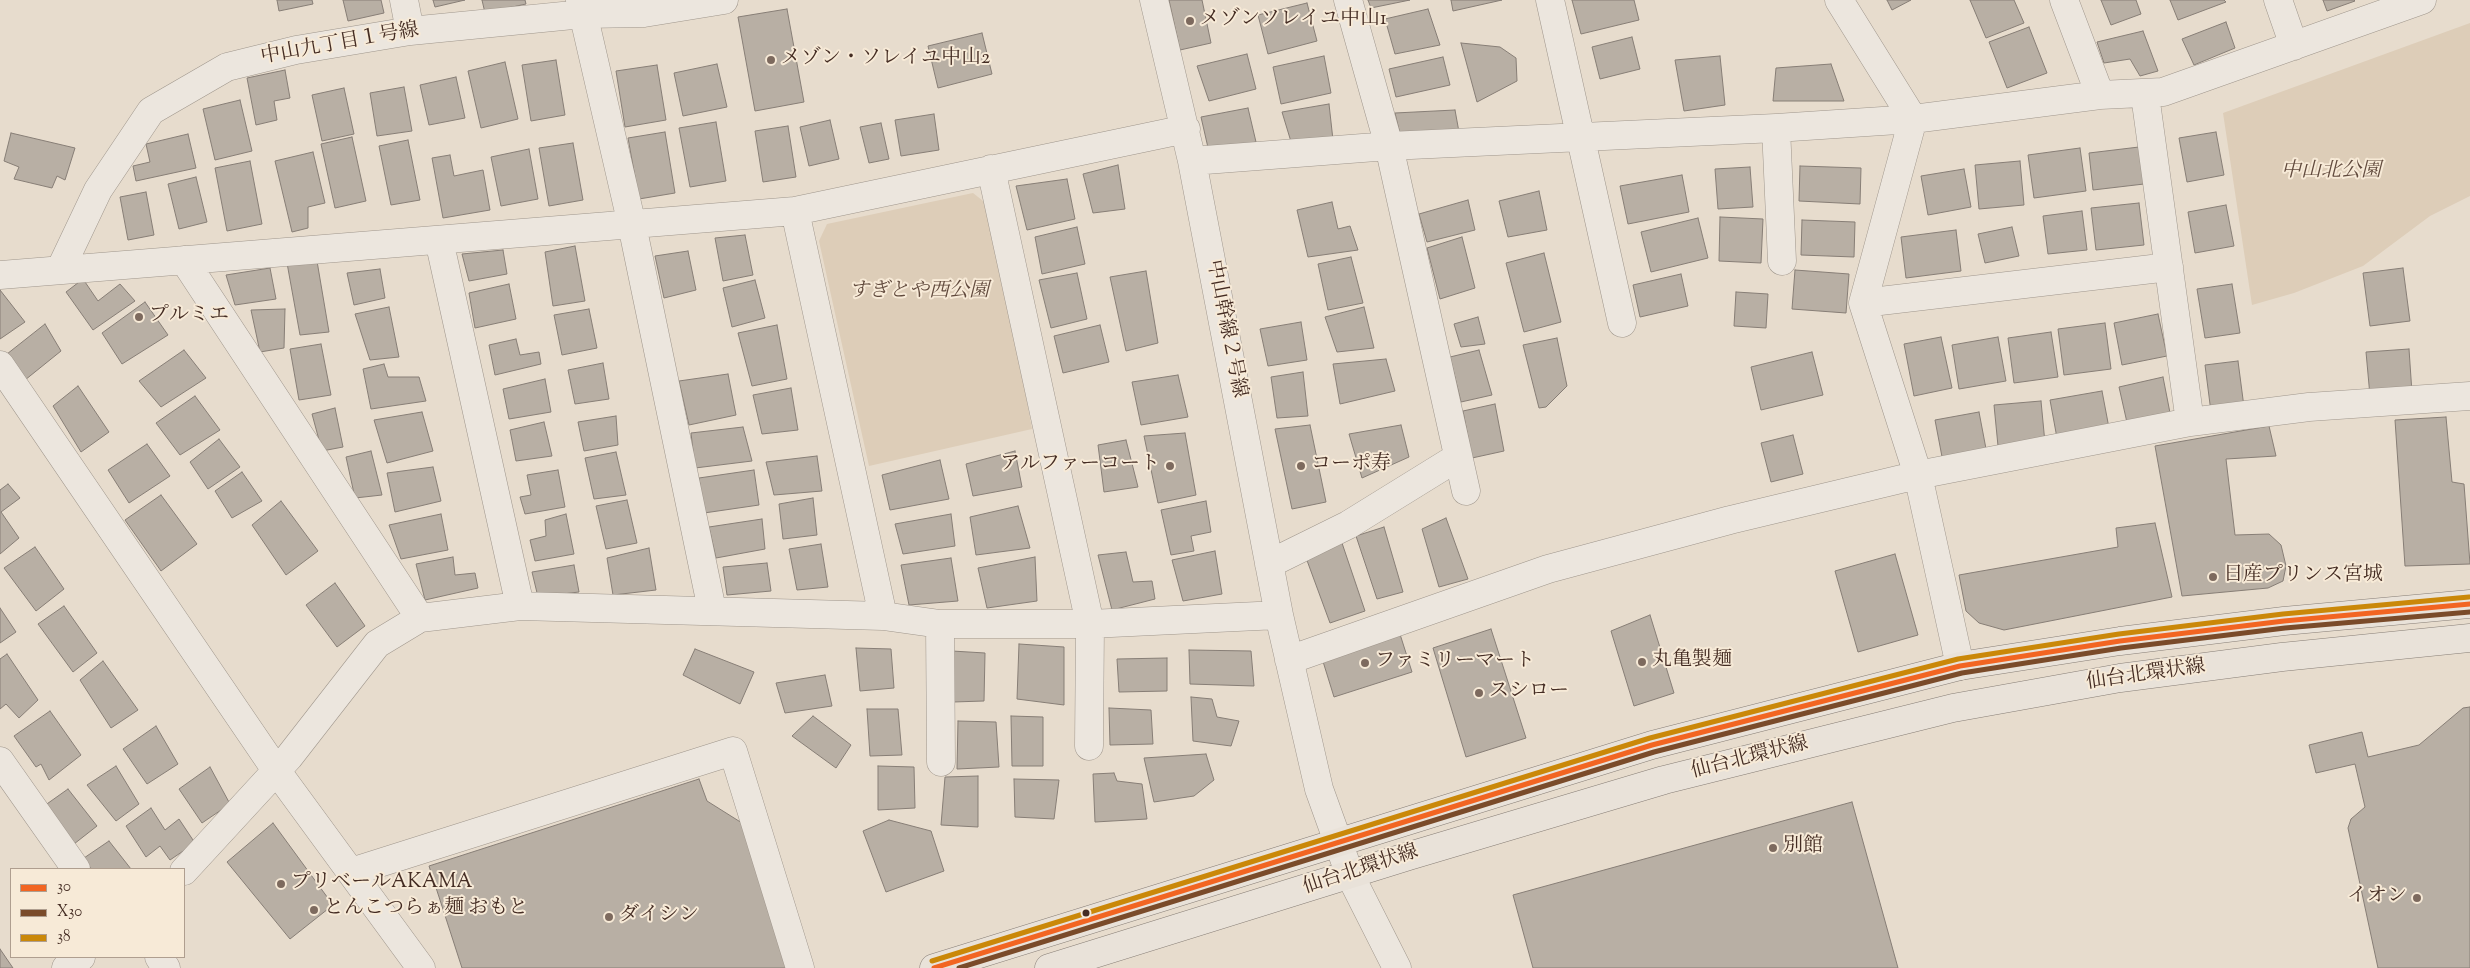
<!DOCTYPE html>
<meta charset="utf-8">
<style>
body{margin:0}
#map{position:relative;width:2470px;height:968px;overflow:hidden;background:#e7dccd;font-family:"Sorts Mill Goudy",serif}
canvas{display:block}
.legend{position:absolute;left:10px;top:868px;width:175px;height:90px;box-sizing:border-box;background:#f7ead7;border:1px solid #af9e8f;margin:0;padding:6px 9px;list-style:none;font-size:15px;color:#442c23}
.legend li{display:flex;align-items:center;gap:10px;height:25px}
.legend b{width:25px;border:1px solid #af9e8f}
</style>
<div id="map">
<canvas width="2470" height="968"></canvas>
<ul class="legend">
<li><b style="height:6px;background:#f26522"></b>30</li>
<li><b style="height:6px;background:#7a4b2a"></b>X30</li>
<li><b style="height:6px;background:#ca8809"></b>38</li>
</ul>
</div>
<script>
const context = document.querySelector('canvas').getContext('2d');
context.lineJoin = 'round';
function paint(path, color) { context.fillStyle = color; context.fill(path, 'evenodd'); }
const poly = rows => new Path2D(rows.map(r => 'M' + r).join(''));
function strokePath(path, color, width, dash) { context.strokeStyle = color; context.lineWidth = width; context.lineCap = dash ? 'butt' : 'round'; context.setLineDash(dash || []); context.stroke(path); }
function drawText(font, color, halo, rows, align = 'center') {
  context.font = font + ' "Sorts Mill Goudy","Noto Serif JP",serif'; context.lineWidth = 4; context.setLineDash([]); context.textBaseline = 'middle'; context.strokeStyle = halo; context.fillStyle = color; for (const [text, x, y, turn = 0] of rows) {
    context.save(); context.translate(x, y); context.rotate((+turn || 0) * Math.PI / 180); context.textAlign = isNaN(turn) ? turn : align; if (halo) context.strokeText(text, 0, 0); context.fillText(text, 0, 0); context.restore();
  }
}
paint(poly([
 [2470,23,2470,196,2430,216,2363,266,2294,293,2252,305,2223,113],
 [973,193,992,208,1032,429,869,466,819,241,827,224]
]), '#ddcdb8');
const building = poly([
 [277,0,312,0,313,4,279,11,277,0],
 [343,0,381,0,384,13,348,21,343,0],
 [433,0,465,0,435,7,433,0],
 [482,0,525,0,526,4,485,13,482,0],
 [1169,0,1202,0,1211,43,1180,50,1169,0],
 [1368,0,1410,0,1371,8,1368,0],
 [1451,0,1502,0,1453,11,1451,0],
 [1572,0,1634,0,1639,20,1581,34,1572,0],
 [1887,0,1911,0,1892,10,1887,0],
 [1970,0,2014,0,2024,23,1986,38,1970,0],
 [2101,0,2136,0,2141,14,2111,25,2101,0],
 [2170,0,2224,0,2226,2,2178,20,2170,0],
 [2323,0,2354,0,2355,1,2327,11,2323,0],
 [1307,3,1317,41,1268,54,1258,15,1307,3],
 [787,9,804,102,755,111,738,17,787,9],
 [1428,9,1440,45,1395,54,1385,19,1428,9],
 [2226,22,2235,48,2194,65,2182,39,2226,22],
 [2029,27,2047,73,2007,88,1989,42,2029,27],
 [2143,31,2158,71,2140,76,2130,59,2104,63,2097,42,2143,31],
 [982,33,992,74,938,88,928,46,982,33],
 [1632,37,1640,69,1600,79,1592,47,1632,37],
 [1461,43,1500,47,1516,58,1517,81,1477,102,1461,43],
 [1247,54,1256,89,1209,101,1197,66,1247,54],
 [1324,56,1331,93,1281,104,1273,67,1324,56],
 [1720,56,1725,105,1684,111,1675,60,1720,56],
 [1443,57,1450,85,1396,97,1389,69,1443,57],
 [556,60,565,115,531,121,522,65,556,60],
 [505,62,518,119,481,128,468,71,505,62],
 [717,64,727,107,683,116,674,73,717,64],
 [1831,64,1844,101,1773,101,1776,68,1831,64],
 [657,65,666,120,625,127,616,71,657,65],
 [285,70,290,98,274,101,277,120,256,125,247,78,285,70],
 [456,77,465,118,429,125,420,85,456,77],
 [404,87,412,131,377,136,370,93,404,87],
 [344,88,354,134,322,141,312,95,344,88],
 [240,100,252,151,215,160,203,109,240,100],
 [1329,104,1333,140,1292,145,1282,112,1329,104],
 [1248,108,1256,142,1209,152,1201,117,1248,108],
 [1455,110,1459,132,1401,138,1395,113,1455,110],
 [934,114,939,150,901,156,895,120,934,114],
 [830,120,839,159,809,166,800,127,830,120],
 [716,122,726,181,690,187,679,128,716,122],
 [881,123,889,159,869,163,860,127,881,123],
 [788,126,796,177,763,182,755,131,788,126],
 [665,132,675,193,639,199,628,138,665,132],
 [2216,132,2224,175,2187,182,2179,138,2216,132],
 [11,133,75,148,65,180,57,176,52,188,14,179,19,167,4,161,11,133],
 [188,134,196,168,136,181,133,166,150,162,146,144,188,134],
 [352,137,366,201,335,208,321,144,352,137],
 [408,140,420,200,391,205,379,146,408,140],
 [573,143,583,200,549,206,539,148,573,143],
 [2139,147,2144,184,2093,190,2089,153,2139,147],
 [2080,148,2086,191,2034,198,2028,155,2080,148],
 [529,149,538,199,501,206,491,157,529,149],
 [313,152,325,203,308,207,308,228,292,232,275,161,313,152],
 [450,155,454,176,483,170,490,210,443,218,432,158,450,155],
 [250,161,262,224,227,231,215,168,250,161],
 [2020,161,2024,205,1979,209,1975,165,2020,161],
 [1118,165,1125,209,1093,213,1083,174,1118,165],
 [1800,166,1861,168,1860,204,1799,201,1800,166],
 [1750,167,1753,207,1718,209,1715,169,1750,167],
 [1964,169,1971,207,1928,215,1921,176,1964,169],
 [1682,175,1689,212,1628,224,1620,186,1682,175],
 [196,177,207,222,179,229,168,184,196,177],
 [1067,179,1075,219,1027,230,1016,186,1067,179],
 [1539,191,1547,230,1508,237,1499,201,1539,191],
 [146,192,154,235,128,240,120,197,146,192],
 [1468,200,1475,230,1427,242,1419,214,1468,200],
 [1332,202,1338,229,1350,226,1358,250,1308,257,1297,210,1332,202],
 [2139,203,2144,245,2096,250,2091,208,2139,203],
 [2226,205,2234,246,2195,253,2188,212,2226,205],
 [2082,211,2087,250,2048,254,2043,216,2082,211],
 [1720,217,1763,219,1761,263,1719,261,1720,217],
 [1698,218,1708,258,1651,272,1641,232,1698,218],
 [1802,220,1855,222,1854,257,1801,255,1802,220],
 [1077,227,1085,264,1042,274,1035,237,1077,227],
 [2012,227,2019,256,1985,263,1978,234,2012,227],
 [1956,230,1961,271,1906,278,1901,237,1956,230],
 [745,235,753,275,723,281,715,238,745,235],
 [1462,237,1475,288,1440,299,1427,248,1462,237],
 [575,246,585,301,553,306,545,252,575,246],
 [503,250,507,274,469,281,462,254,503,250],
 [688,251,696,290,664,298,655,256,688,251],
 [1544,253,1561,322,1524,332,1506,263,1544,253],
 [1351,257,1363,303,1328,310,1318,264,1351,257],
 [317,261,329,332,300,335,287,263,317,261],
 [270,268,276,299,235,305,226,275,270,268],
 [2403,268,2410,321,2370,326,2363,273,2403,268],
 [380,269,385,298,354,305,347,273,380,269],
 [1795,270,1849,274,1846,313,1792,309,1795,270],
 [1146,271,1158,343,1126,351,1110,277,1146,271],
 [1077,273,1087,319,1051,328,1039,280,1077,273],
 [1681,274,1688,306,1640,317,1633,285,1681,274],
 [83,279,98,301,120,284,135,301,93,330,66,292,83,279],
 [755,280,765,318,732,327,723,288,755,280],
 [509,284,516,319,475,328,469,293,509,284],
 [2232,284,2240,333,2205,338,2197,289,2232,284],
 [0,290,25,322,0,339,0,290],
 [1736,292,1768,294,1766,328,1734,326,1736,292],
 [145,302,168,335,122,364,102,333,145,302],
 [389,307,399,357,370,360,355,314,389,307],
 [1364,307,1374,348,1337,352,1325,317,1364,307],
 [285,309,284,348,260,352,251,310,285,309],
 [589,309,597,348,562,355,554,315,589,309],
 [2158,314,2167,356,2122,365,2114,323,2158,314],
 [1478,317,1485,344,1461,347,1454,324,1478,317],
 [1301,322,1307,360,1268,366,1260,329,1301,322],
 [2105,323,2111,369,2064,375,2058,329,2105,323],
 [45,324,61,351,25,380,7,354,45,324],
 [777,325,787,379,752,386,738,333,777,325],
 [1100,325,1109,362,1063,373,1054,336,1100,325],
 [2051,332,2058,377,2014,383,2008,338,2051,332],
 [1941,337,1952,388,1914,396,1904,344,1941,337],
 [1998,337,2006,381,1959,389,1952,345,1998,337],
 [1557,338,1567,386,1546,407,1539,408,1523,345,1557,338],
 [516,339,520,355,539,352,541,364,495,375,489,345,516,339],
 [321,344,331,395,299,400,290,349,321,344],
 [2409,349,2412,393,2370,396,2366,352,2409,349],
 [184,350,206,378,161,407,139,381,184,350],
 [1479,350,1492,395,1461,402,1450,357,1479,350],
 [1812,352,1823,395,1761,410,1751,367,1812,352],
 [1386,359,1395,391,1340,404,1333,364,1386,359],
 [2238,361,2244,407,2211,412,2205,365,2238,361],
 [603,363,609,399,575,404,568,370,603,363],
 [384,364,388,377,419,377,426,401,371,409,363,369,384,364],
 [1303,372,1308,416,1277,418,1271,377,1303,372],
 [728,374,736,415,689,425,679,381,728,374],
 [1178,375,1188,417,1141,425,1132,382,1178,375],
 [2163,377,2171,418,2128,427,2119,387,2163,377],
 [545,379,551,412,509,419,503,389,545,379],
 [78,386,109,432,81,452,53,406,78,386],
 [791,388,798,430,762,434,753,395,791,388],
 [2102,391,2109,428,2057,438,2050,400,2102,391],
 [195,396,220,430,180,455,156,423,195,396],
 [2041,401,2045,443,1998,446,1994,405,2041,401],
 [1495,404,1504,451,1472,458,1463,411,1495,404],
 [335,408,343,447,322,451,312,414,335,408],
 [422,412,433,451,387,463,374,420,422,412],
 [1979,412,1987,454,1943,462,1935,420,1979,412],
 [616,416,618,445,584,451,578,422,616,416],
 [2446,417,2452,482,2464,484,2470,564,2405,566,2395,420,2446,417],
 [544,422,552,456,516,461,510,430,544,422],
 [1310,425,1326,502,1292,509,1275,429,1310,425],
 [1401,425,1409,457,1362,478,1349,434,1401,425],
 [2269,426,2276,456,2226,459,2235,535,2269,534,2281,545,2286,566,2283,581,2268,588,2182,596,2155,446,2269,426],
 [743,427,752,461,695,468,691,433,743,427],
 [1185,433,1196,495,1158,503,1144,436,1185,433],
 [1793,435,1803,474,1771,482,1761,443,1793,435],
 [219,439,240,467,208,489,190,462,219,439],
 [1126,440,1138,487,1104,492,1098,445,1126,440],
 [147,444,170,476,129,503,108,470,147,444],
 [371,451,382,495,355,498,346,457,371,451],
 [1015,451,1022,487,973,496,966,464,1015,451],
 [616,452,626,495,594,499,585,458,616,452],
 [817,456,822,491,774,495,766,462,817,456],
 [940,460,949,499,890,510,882,475,940,460],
 [433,467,441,501,395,512,387,473,433,467],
 [558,470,565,507,525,514,520,497,531,495,527,475,558,470],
 [754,470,759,505,704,513,699,478,754,470],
 [242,472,262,501,232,518,215,491,242,472],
 [8,484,20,498,1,512,19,538,0,554,0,490,8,484],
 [161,495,197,544,161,571,125,520,161,495],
 [813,498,817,535,783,539,779,504,813,498],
 [627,500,637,543,606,549,596,506,627,500],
 [281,501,318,551,286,575,252,525,281,501],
 [1206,501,1211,532,1191,536,1194,551,1171,555,1161,510,1206,501],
 [1018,506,1030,548,976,555,970,517,1018,506],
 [441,514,448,550,401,559,389,525,441,514],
 [566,514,574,554,535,561,530,540,546,536,545,520,566,514],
 [951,514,955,546,903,554,895,524,951,514],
 [1446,518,1468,579,1439,587,1422,529,1446,518],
 [762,519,765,549,716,558,709,527,762,519],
 [2155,523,2172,597,2004,630,1979,623,1966,611,1959,575,2118,547,2116,528,2155,523],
 [1384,527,1403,592,1377,599,1356,536,1384,527],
 [1342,543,1365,611,1330,623,1305,555,1342,543],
 [821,544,828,587,797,590,789,549,821,544],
 [35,547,64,589,36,611,4,568,35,547],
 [649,548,656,590,613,595,607,558,649,548],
 [1215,551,1222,594,1183,601,1172,560,1215,551],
 [1126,552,1133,582,1152,581,1155,599,1112,610,1098,555,1126,552],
 [1895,554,1918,635,1858,652,1835,571,1895,554],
 [453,557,455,575,475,573,478,588,425,600,416,564,453,557],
 [1035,557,1037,601,987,608,978,568,1035,557],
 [951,558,958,601,909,605,901,565,951,558],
 [767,563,771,591,727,595,723,567,767,563],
 [574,565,579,592,538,597,532,572,574,565],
 [335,583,365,626,337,647,306,605,335,583],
 [64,606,97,653,73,672,38,624,64,606],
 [0,608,16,632,0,643,0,608],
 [1650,615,1674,693,1634,706,1611,631,1650,615],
 [1491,629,1526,738,1466,757,1433,648,1491,629],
 [1399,631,1412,672,1334,697,1321,655,1399,631],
 [1019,644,1064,647,1064,705,1017,699,1019,644],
 [856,648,891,649,894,688,860,691,856,648],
 [695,649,754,672,740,704,683,675,695,649],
 [1189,650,1251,651,1254,686,1190,684,1189,650],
 [952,651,985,653,984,701,953,702,952,651],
 [7,654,38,700,19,718,6,704,0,709,0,659,7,654],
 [1167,658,1167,691,1119,692,1117,659,1167,658],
 [103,661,138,710,111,728,80,680,103,661],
 [825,675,832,706,785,713,776,683,825,675],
 [1191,697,1212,699,1217,717,1239,721,1231,746,1193,741,1191,697],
 [2470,707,2470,968,2378,968,2348,828,2351,819,2365,807,2355,764,2316,773,2309,745,2362,732,2368,757,2419,745,2463,708,2470,707],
 [1109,708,1151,710,1153,744,1110,745,1109,708],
 [867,709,898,709,902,755,870,756,867,709],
 [50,711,81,755,49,780,41,764,36,767,14,736,50,711],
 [813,716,851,745,836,768,792,736,813,716],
 [1011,716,1043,717,1043,766,1012,766,1011,716],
 [958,721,996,722,999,767,957,769,958,721],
 [156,726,178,764,147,784,123,749,156,726],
 [1206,754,1214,780,1194,796,1154,802,1144,758,1206,754],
 [116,766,139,804,116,821,87,785,116,766],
 [878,766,914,767,915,808,878,810,878,766],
 [210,767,230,804,202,823,179,789,210,767],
 [1114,773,1117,781,1142,784,1147,819,1095,822,1093,774,1114,773],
 [978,776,978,827,941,825,945,777,978,776],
 [699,779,707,801,742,823,789,968,462,968,429,866,699,779],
 [1014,779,1059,780,1054,819,1015,817,1014,779],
 [68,789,97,826,74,844,44,806,68,789],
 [1852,802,1898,968,1533,968,1513,895,1852,802],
 [151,808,165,830,179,819,195,843,170,860,160,846,146,857,126,826,151,808],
 [889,820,931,831,944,871,886,892,863,831,889,820],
 [273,823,333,905,290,939,227,862,273,823],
 [109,841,131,869,91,869,84,858,109,841],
 [0,949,13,968,0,968,0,949]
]);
paint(building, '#b8afa4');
strokePath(building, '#877e76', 1);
const minor = poly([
 [404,0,410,31],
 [580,0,632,225,712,610],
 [1154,0,1192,161,1279,615,1319,789,1350,875,1397,968],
 [1348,0,1389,146,1466,491],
 [1550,0,1622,323],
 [1839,0,1913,119,1863,303,1918,475,1960,666],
 [2064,0,2100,95],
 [2278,0,2294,46],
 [2145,95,2190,422],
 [1776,128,1782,261],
 [1192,161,1389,146,1776,128,1913,119,2100,95,2163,92,2422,0],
 [991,169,1090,624,1089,746],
 [795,211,883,616],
 [439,240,520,606],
 [184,260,420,618],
 [60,270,98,190,151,111,227,67,296,50,410,31,583,14,644,13,724,0],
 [0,275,795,211,1186,129],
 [1863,303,2169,267],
 [0,365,276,770,421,968],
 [1269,564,1348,525,1458,457],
 [940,624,941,762],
 [1289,660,1548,569,1730,520,1918,475,2190,422,2309,407,2470,396],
 [0,761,76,869],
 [184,871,289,757,377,644,420,618,520,606,883,616,940,624,1090,624,1279,615],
 [351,872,733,751,800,968],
 [159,957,166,968],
 [66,968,81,957]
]);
const major = poly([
 [934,968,1652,745,1960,666,2120,641,2284,621,2470,604],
 [1049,968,1409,856,1664,780,1953,708,2120,678,2282,657,2470,638]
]);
strokePath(minor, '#9f968c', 29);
strokePath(major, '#877e76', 29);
strokePath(minor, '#ece6de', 28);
strokePath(major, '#e9e2d9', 28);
strokePath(poly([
 [934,968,1652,745,1960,666,2120,641,2284,621,2470,604]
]), '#f26522', 5);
strokePath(poly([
 [959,968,1654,752,1962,673,2121,648,2285,628,2470,612]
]), '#7a4b2a', 5);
strokePath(poly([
 [932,961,1650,738,1958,659,2119,634,2283,614,2469,597]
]), '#ca8809', 5);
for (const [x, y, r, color] of [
 [1190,21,5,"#7d6a5e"],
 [771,60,5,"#7d6a5e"],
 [139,317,5,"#7d6a5e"],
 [1170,466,5,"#7d6a5e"],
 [1301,466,5,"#7d6a5e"],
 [2213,577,5,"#7d6a5e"],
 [1642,662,5,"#7d6a5e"],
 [1365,663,5,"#7d6a5e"],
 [1479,693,5,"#7d6a5e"],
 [1773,848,5,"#7d6a5e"],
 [281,884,5,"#7d6a5e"],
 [2417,898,5,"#7d6a5e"],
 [314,910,5,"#7d6a5e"],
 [1086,913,4.5,"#442c23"],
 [609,917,5,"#7d6a5e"]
]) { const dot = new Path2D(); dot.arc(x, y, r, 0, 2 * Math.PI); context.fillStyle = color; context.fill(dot); strokePath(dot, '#f7ead7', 2); }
drawText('20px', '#442c23', '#f7ead7', [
 ["メゾンソレイユ中山1",1200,21],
 ["メゾン・ソレイユ中山2",781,60],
 ["プルミエ",149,317],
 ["アルファーコート",1160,466,"right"],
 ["コーポ寿",1311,466],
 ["日産プリンス宮城",2223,577],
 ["丸亀製麺",1652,662],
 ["ファミリーマート",1375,663],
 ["スシロー",1489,693],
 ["別館",1783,848],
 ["プリベールAKAMA",291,884],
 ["イオン",2407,898,"right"],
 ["とんこつらぁ麺 おもと",324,910],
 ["ダイシン",619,917]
], 'left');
drawText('20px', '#442c23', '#f7ead7', [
 ["中山九丁目１号線",340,45,-10],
 ["中山幹線２号線",1225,329,79],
 ["仙台北環状線",2146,676,-8],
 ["仙台北環状線",1750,759,-14],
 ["仙台北環状線",1361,871,-18]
]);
drawText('italic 20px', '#614a3d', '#f7ead7', [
 ["中山北公園",2331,173],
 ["すぎとや西公園",919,293]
]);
</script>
